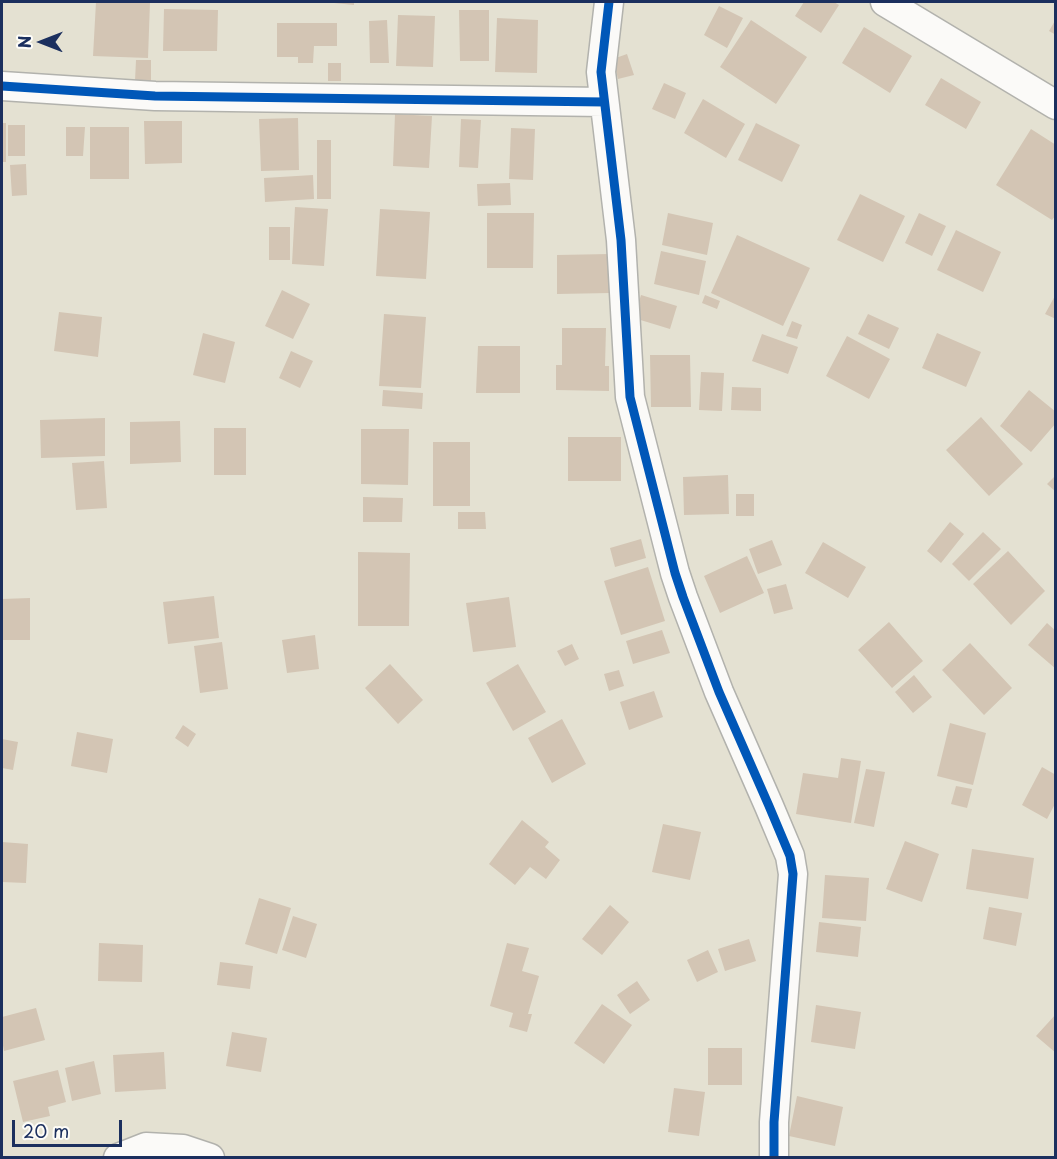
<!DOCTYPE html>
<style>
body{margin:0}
#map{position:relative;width:1057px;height:1159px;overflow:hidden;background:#e4e1d2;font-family:"Playpen Sans",sans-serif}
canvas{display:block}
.frame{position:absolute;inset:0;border:3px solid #1b2f5e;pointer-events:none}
.north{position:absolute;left:12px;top:12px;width:60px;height:60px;-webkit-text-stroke:4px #fdfcf7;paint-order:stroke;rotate:270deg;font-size:16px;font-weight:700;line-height:24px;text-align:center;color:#1b2f5e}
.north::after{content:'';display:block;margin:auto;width:21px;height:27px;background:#1b2f5e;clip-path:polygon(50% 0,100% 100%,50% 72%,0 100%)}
.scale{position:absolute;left:12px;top:1120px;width:110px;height:27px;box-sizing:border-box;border:3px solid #1b2f5e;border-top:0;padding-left:8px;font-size:18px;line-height:21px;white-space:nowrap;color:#1b2f5e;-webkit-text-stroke:4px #fdfcf7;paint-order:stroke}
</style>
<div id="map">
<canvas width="1057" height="1159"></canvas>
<div class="frame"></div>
<div class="north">N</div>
<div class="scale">20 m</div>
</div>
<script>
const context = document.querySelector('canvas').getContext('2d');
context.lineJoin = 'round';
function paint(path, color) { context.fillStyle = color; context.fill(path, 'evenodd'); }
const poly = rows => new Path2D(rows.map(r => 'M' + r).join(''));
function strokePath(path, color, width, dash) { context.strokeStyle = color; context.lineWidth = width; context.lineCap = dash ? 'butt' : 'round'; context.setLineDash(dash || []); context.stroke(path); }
paint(poly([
 [96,2,150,2,148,58,93,56],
 [334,2,354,2,354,5,334,3],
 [804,2,834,2,839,5,821,33,795,16],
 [719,6,743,18,727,48,704,35],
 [164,9,218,10,217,51,163,51],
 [459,10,489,10,489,61,460,61],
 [398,15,435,16,433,67,396,66],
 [497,18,538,20,537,73,495,72],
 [1056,19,1056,35,1049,31],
 [387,20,389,63,370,63,369,21],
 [751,20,807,57,776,104,720,67],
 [277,23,337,23,337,46,314,46,313,63,298,63,298,57,277,57],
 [864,27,912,56,890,93,842,63],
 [627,54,634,75,618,79,613,59],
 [136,60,151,60,151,81,135,81],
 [328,63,341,63,341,81,328,81],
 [941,78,981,102,966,129,925,105],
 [664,83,686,93,675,119,652,109],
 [703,99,745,124,726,158,684,133],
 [395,114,432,116,429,168,393,166],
 [298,118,299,170,261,171,259,119],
 [461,119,481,120,478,168,459,167],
 [144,121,182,121,182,163,145,164],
 [2,123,6,123,6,162,2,162],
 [756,123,800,145,782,182,738,160],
 [8,125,25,125,25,156,8,156],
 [66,127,85,127,83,156,66,156],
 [90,127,129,127,129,179,90,179],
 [511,128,535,129,533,180,509,179],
 [1031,129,1056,145,1056,215,1052,220,996,185],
 [317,140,331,140,331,199,317,199],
 [26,164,27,195,12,196,10,165],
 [313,175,314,199,265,202,264,178],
 [510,183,511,205,478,206,477,184],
 [860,194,905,216,883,262,837,240],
 [295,207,328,209,324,266,292,264],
 [380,209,430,212,426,279,376,276],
 [487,213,534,213,533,268,487,268],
 [668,213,713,223,707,255,662,245],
 [919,213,946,226,932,256,905,243],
 [269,227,290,227,290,260,269,260],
 [956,230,1001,252,983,292,937,270],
 [737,235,810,268,783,326,711,293],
 [661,251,706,261,699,295,654,284],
 [610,254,610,293,557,294,557,255],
 [282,290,310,304,293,339,265,326],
 [1056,294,1056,319,1045,314],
 [641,295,677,306,670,329,634,318],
 [705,295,720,301,717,309,702,303],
 [59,312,102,317,98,357,54,351],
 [384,314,426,317,421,388,379,386],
 [868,314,899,328,889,349,858,334],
 [792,321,802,325,797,339,786,336],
 [562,328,606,328,605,366,609,366,609,391,556,390,556,365,562,365],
 [203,333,235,342,225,383,193,375],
 [937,333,981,352,966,387,922,368],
 [762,334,798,347,788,374,752,361],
 [847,336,890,359,869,399,826,376],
 [478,346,520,346,520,393,476,393],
 [291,351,313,361,300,388,279,378],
 [650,355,690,355,691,407,651,407],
 [701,372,724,373,722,411,699,410],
 [732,387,761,388,761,411,731,410],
 [383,390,423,393,422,409,382,406],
 [1029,390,1056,412,1056,423,1031,452,1000,426],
 [981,417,1023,464,989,496,946,450],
 [105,418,105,456,41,458,40,420],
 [180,421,181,462,130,464,130,422],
 [214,428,246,428,246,475,214,475],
 [361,429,409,429,408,485,361,484],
 [568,437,621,437,621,481,568,481],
 [433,442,470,442,470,506,433,506],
 [104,461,107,508,76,510,72,463],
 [728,475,729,514,684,515,683,477],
 [1056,475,1056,492,1047,484],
 [736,494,754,494,754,516,736,516],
 [363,497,403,498,402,522,363,522],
 [458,512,485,512,486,529,458,529],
 [950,522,964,534,941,563,927,551],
 [983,532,1001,549,969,581,952,564],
 [641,539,646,558,615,567,610,548],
 [772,540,782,565,758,574,749,549],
 [823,542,866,567,848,598,805,573],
 [1008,551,1045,591,1011,625,973,584],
 [358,552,410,553,409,626,358,626],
 [747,556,764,593,720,613,704,576],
 [648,567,665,621,621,635,604,581],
 [786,584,793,609,774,614,767,589],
 [214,596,219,638,168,644,163,602],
 [509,597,516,647,473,652,466,603],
 [30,598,30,640,2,640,2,599],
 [889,622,923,661,892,688,858,650],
 [1047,623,1056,631,1056,669,1028,645],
 [662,630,670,653,633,664,626,641],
 [315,635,319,669,287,673,282,640],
 [222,642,228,689,200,693,194,646],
 [970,643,1012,688,984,715,942,670],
 [572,644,579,659,565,666,557,651],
 [390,664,423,700,398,724,365,688],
 [518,664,546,712,513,731,486,683],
 [619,670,624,686,609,691,604,674],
 [914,675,932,697,913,713,895,692],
 [654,691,663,717,629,730,620,702],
 [562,719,586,764,552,783,528,738],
 [950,723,986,733,973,785,937,776],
 [183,725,196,734,188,747,175,738],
 [77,732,113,739,107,773,71,766],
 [2,739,18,742,13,770,2,768],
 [841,758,861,761,851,823,796,814,803,773,838,778],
 [1042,767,1056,775,1056,802,1047,819,1022,805],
 [866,769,885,772,874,827,854,823],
 [956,786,972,789,967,808,951,804],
 [522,820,549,842,545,847,560,860,546,879,530,867,515,885,489,864],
 [663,824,701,832,690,880,652,872],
 [905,841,939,854,922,902,886,889],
 [2,842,28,844,26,883,2,882],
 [972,849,1034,858,1028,899,966,889],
 [825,875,869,878,866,921,822,918],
 [259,898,291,908,277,954,245,944],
 [610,905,629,922,602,955,582,939],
 [989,907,1022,913,1016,946,983,939],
 [293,916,317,924,306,958,282,950],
 [819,922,861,927,858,957,816,952],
 [749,939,756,961,725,971,718,949],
 [99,943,143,945,142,982,98,981],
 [507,943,529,948,522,971,539,976,528,1014,532,1014,527,1032,509,1027,513,1013,490,1006],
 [708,950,718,972,697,982,687,960],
 [220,962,253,966,250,989,217,985],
 [637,981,650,1000,630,1014,617,995],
 [602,1004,632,1025,604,1064,574,1043],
 [816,1005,861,1012,855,1049,811,1042],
 [36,1008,45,1040,4,1051,2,1040,2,1017],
 [1056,1014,1056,1053,1036,1036],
 [232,1032,267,1038,261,1072,226,1066],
 [708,1048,742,1048,742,1085,708,1085],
 [164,1052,166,1089,115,1092,113,1055],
 [94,1061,101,1094,72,1101,65,1068],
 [58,1070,66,1102,48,1107,50,1116,23,1122,13,1081],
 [674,1088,705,1092,699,1136,668,1132],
 [797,1096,843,1107,835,1146,789,1136]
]), '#d3c5b4');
const street = poly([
 [609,2,601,72,621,240,630,397,675,573,683,597,719,692,769,806,790,856,793,874,774,1122,774,1158],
 [885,2,1056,105],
 [2,86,155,96,604,102],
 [118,1158,146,1147,183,1149,210,1158]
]);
strokePath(street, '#b2b2ad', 31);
strokePath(street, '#fbfaf8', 28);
strokePath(poly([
 [609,2,601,72,621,240,630,397,675,573,683,597,719,692,769,806,790,856,793,874,774,1122,774,1158],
 [2,86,155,96,604,102]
]), '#0057b8', 9);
</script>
